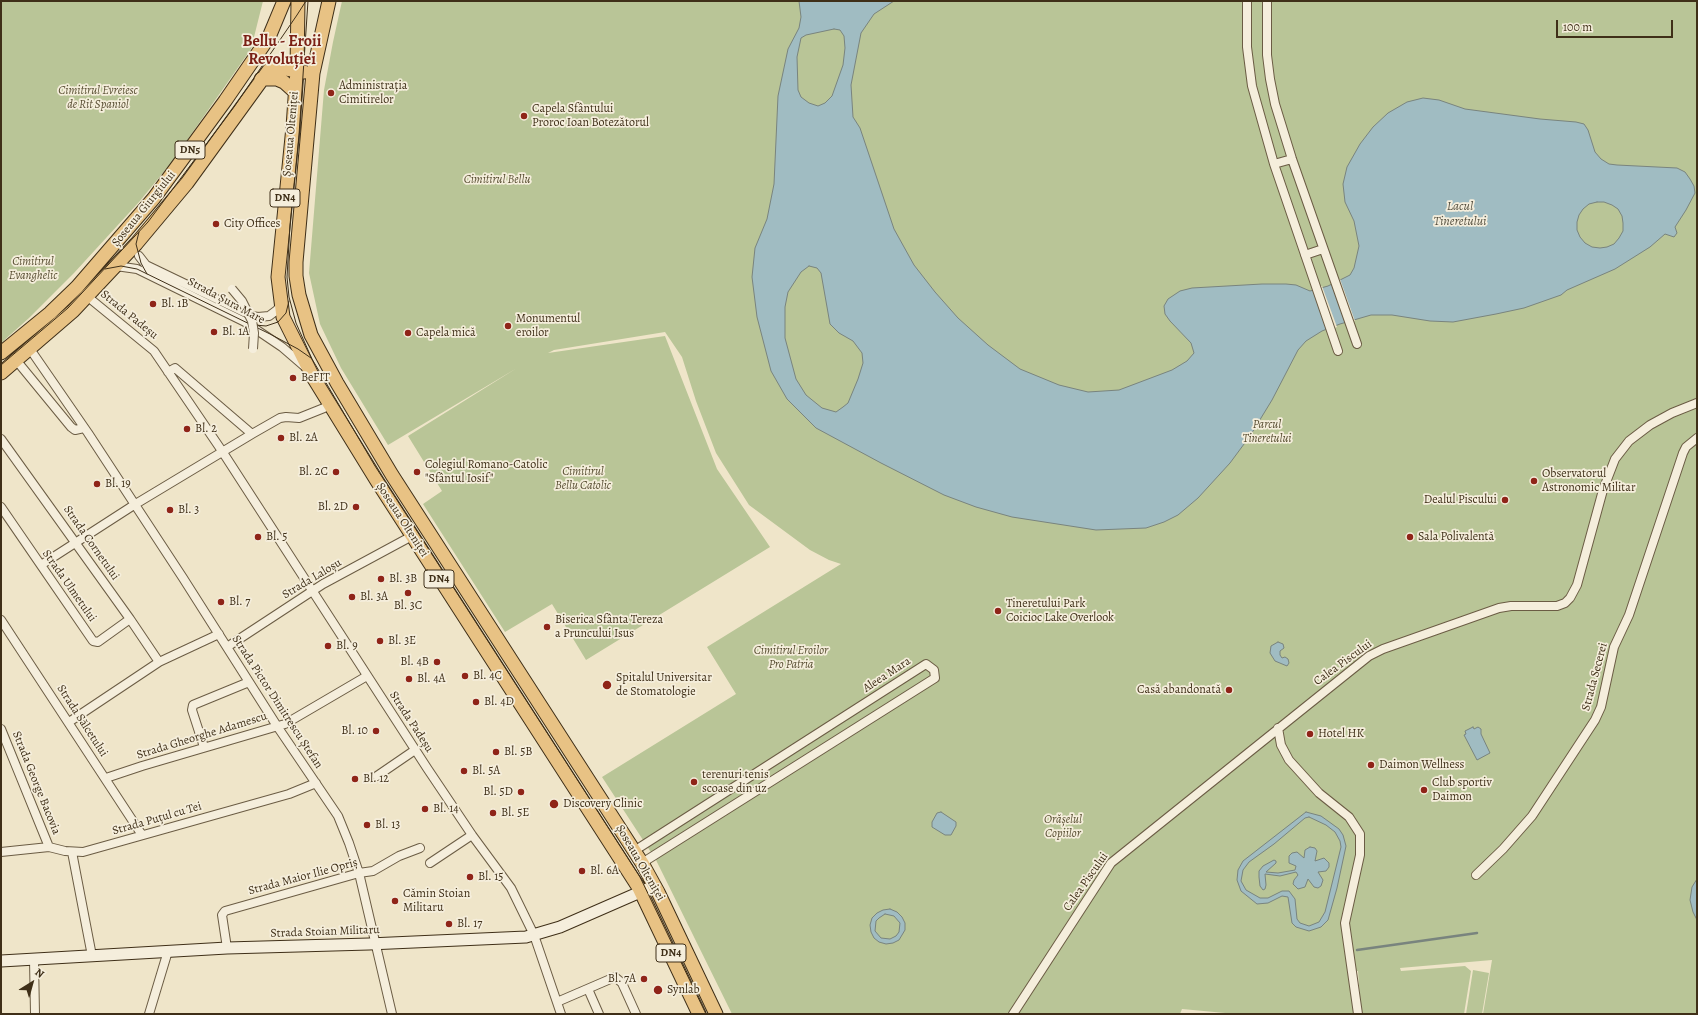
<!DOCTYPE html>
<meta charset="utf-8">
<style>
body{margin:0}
#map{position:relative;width:1698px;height:1015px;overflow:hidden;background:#efe5c9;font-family:Alegreya,serif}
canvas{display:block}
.frame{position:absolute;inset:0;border:2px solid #3f2f18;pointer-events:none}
.north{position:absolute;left:12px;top:963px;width:40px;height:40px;-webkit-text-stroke:3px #f5eedc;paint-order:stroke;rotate:37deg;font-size:11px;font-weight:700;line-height:16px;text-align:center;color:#3f2f18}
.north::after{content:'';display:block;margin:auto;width:14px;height:18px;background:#3f2f18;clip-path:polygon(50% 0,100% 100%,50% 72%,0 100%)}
.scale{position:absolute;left:1556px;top:20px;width:117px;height:18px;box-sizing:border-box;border:2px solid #3f2f18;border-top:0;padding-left:5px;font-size:12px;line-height:14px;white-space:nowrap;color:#3f2f18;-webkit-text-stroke:3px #f5eedc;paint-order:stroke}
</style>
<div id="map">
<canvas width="1698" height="1015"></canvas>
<div class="frame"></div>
<div class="north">N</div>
<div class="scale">100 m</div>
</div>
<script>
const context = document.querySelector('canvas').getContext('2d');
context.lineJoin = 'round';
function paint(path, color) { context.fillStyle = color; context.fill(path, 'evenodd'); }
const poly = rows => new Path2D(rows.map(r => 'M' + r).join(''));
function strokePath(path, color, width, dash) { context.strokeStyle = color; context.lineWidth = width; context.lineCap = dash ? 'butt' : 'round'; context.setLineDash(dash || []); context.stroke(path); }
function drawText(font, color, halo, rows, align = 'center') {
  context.font = font + ' Alegreya,serif'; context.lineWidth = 3.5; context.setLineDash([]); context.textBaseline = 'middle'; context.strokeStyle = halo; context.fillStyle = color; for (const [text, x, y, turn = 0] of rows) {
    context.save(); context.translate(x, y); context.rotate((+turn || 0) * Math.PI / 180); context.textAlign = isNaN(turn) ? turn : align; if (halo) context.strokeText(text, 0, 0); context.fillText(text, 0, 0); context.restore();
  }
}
paint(poly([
 [1,1,263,1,251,49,171,163,139,202,74,273,29,318,1,343],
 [342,1,1697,1,1697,1014,1483,1014,1492,960,1400,968,1401,971,1465,966,1471,971,1464,1014,1361,1014,1358,971,1355,971,1359,1014,1236,1014,1182,1009,1180,1014,732,1014,656,860,602,777,736,694,707,647,841,564,829,560,810,550,749,505,716,453,696,401,682,357,665,332,554,350,548,353,665,336,717,469,770,547,586,660,552,604,505,632,423,504,442,491,408,436,517,368,388,445,341,368,320,324,309,273,324,90,333,42],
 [1473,970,1489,973,1482,1014,1466,1014]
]), '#b9c597');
const water = poly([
 [799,1,894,1,874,14,861,33,851,85,853,117,860,128,894,229,914,265,935,292,958,318,988,345,1020,369,1059,385,1088,392,1119,390,1172,370,1187,361,1194,353,1191,343,1170,321,1165,314,1164,306,1168,299,1180,291,1192,288,1262,284,1286,284,1296,285,1310,291,1328,286,1350,275,1354,268,1359,246,1354,221,1345,202,1343,184,1347,167,1360,144,1373,127,1388,113,1407,102,1423,98,1439,100,1465,109,1540,119,1576,122,1584,124,1588,130,1595,152,1601,159,1609,164,1617,165,1677,168,1685,172,1690,179,1694,186,1695,193,1686,210,1675,227,1677,233,1674,237,1665,234,1650,247,1615,269,1567,290,1561,295,1524,308,1496,314,1453,322,1430,321,1392,315,1371,315,1340,324,1322,331,1306,341,1298,350,1272,400,1250,436,1230,463,1198,498,1178,515,1164,522,1146,528,1096,530,1012,517,976,507,944,495,881,463,816,428,787,399,771,371,757,317,752,277,755,248,767,219,774,184,778,96,788,49,799,28,801,17,799,1],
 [834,29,840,30,844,36,845,48,843,65,832,96,825,103,818,106,809,103,801,97,798,90,797,57,801,38,806,35,834,29],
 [1597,202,1604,202,1612,205,1618,209,1622,216,1623,223,1623,231,1619,238,1614,244,1607,247,1600,248,1592,247,1585,243,1580,237,1577,230,1577,222,1579,215,1583,209,1589,204,1597,202],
 [809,266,817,268,821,273,830,324,839,333,853,341,862,353,863,363,858,379,848,403,843,407,836,412,822,408,806,395,796,379,785,338,785,307,788,292,801,272,809,266],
 [1278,642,1283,644,1284,648,1280,651,1280,655,1282,658,1285,657,1288,659,1289,663,1287,666,1275,661,1270,653,1271,646,1278,642],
 [1473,727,1474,729,1478,727,1481,729,1481,734,1490,753,1477,760,1464,735,1466,734,1465,731,1473,727],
 [941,812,956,822,956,826,951,835,945,835,932,827,932,822,937,813,941,812],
 [1306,812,1321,816,1339,829,1343,835,1346,846,1337,888,1328,920,1321,927,1309,931,1296,927,1292,923,1288,897,1282,896,1268,903,1257,904,1241,891,1237,880,1238,870,1243,861,1306,812],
 [1309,817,1326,825,1335,832,1340,841,1341,847,1325,912,1319,922,1309,926,1300,923,1297,919,1295,899,1289,891,1282,891,1268,898,1260,898,1246,890,1241,881,1243,870,1249,862,1274,844,1305,818,1309,817],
 [1310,847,1315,848,1317,851,1315,861,1324,858,1329,863,1329,867,1326,871,1318,872,1323,880,1321,886,1318,888,1314,887,1308,879,1305,887,1298,889,1293,884,1294,880,1298,875,1296,872,1280,876,1265,874,1266,885,1265,889,1263,890,1260,886,1259,877,1259,871,1263,866,1274,860,1276,861,1276,863,1266,872,1278,873,1295,870,1296,866,1289,863,1289,856,1292,853,1297,852,1304,858,1305,850,1310,847],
 [1697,879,1697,920,1693,912,1690,900,1692,887,1697,879],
 [890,909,897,912,902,917,905,923,905,930,899,940,893,943,886,944,879,942,874,938,871,932,870,925,872,918,877,913,883,910,890,909],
 [885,914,894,916,900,923,899,932,896,936,890,939,881,938,875,931,876,921,879,918,885,914]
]);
paint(water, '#a0bcc2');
strokePath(water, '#79847e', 1);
paint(poly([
 [1340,279,1355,321,1346,324,1331,283],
 [1322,286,1337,327,1328,331,1313,288]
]), '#efe5c9');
strokePath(poly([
 [1357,950,1477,933]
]), '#79847e', 2.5);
const street = poly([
 [1247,1,1247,47,1252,86,1274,164,1338,351],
 [1267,1,1267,55,1270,79,1275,104,1292,159,1357,344],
 [1274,164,1292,159],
 [1305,255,1323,249],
 [139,256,146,265,252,316,258,317,269,316,277,310,281,304],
 [116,266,137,269,245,322,282,347,304,366],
 [88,297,154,351,222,451,427,768,472,835,511,888,534,935,561,1014],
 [30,349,88,433,183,578,277,726,338,816,349,843,359,873,392,1014],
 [16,360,71,427,75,430,84,428],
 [168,372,175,368,252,434],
 [1,439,130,619,159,662],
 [1,507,93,641,98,642,130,619],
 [41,565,134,505,252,434,280,418,286,417,299,418,324,408,329,403],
 [1,620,142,835],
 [227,647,323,584,412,536],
 [69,722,159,662,219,634],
 [1278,728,1281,745,1289,760,1319,793,1349,817,1360,834,1360,855,1345,923,1358,1014],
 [1,729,49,847],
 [204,747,192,710,193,705,249,682],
 [377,776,415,750],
 [106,778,142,766,285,724,367,676],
 [634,851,926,664,934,670,935,678,642,863],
 [1,852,49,847,65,851,83,852,289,794,316,783],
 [72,852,92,956],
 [430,863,472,835],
 [1476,875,1503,849,1532,816,1595,720,1601,707,1614,647,1629,615,1683,453,1686,447,1697,438],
 [227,948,222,915,225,911,359,873,373,871,399,856,420,848],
 [34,960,35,1014],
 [588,989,599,1014],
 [557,1002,615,977,622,983,636,1014],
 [149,1014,168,951],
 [1013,1014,1111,863,1369,656,1383,649,1499,608,1511,606,1557,606,1565,603,1570,598,1577,585,1603,490,1615,459,1629,441,1650,425,1672,413,1697,403]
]);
const secondary = poly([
 [1,961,227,948,369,944,526,937,560,927,654,886]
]);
const primary = poly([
 [298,1,297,70,293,127,278,277,283,317,313,377,377,481,639,888,699,1014],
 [329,1,313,73,296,262,296,276,299,295,311,335,337,383,392,475,642,863,658,892,716,1014],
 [261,79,277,79,284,82,295,92],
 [1,353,50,313,77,287,154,198,225,101,269,37,284,1],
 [1,373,73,311,136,244,187,183,269,70,274,67,304,72]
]);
strokePath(street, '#6b5c44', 10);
strokePath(secondary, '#3f2f18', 13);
strokePath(primary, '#3f2f18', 15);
strokePath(street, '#f5eedc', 8);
strokePath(secondary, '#f5eedc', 11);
strokePath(primary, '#e8c284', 13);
strokePath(poly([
 [308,1,299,135,290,225,287,277,289,297,296,323,312,359,375,466,640,877,706,1014],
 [139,232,136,244,141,263,147,274],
 [105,269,121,266,137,269,270,334,298,349,311,358],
 [255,325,266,326,278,322,286,313,289,301],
 [1,365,68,308,148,222,234,107,297,15,306,1]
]), '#3f2f18', 1);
const streetBridge = poly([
 [232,289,242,301,252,321,254,333,253,349]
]);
strokePath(streetBridge, '#6b5c44', 10, []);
strokePath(streetBridge, '#f5eedc', 8);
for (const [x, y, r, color] of [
 [331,93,4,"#8f2418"],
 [524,116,4,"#8f2418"],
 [216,224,4,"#8f2418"],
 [153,304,4,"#8f2418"],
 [508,326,4,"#8f2418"],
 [214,332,4,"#8f2418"],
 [408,333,4,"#8f2418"],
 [293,378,4,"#8f2418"],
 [187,429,4,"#8f2418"],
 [281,438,4,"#8f2418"],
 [336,472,4,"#8f2418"],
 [417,472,4,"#8f2418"],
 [1534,481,4,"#8f2418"],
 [97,484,4,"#8f2418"],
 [1505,500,4,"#8f2418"],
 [356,507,4,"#8f2418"],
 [170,510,4,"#8f2418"],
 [258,537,4,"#8f2418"],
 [1410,537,4,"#8f2418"],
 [381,579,4,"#8f2418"],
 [408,593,4,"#8f2418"],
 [352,597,4,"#8f2418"],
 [221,602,4,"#8f2418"],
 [998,611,4,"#8f2418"],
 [547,627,4,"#8f2418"],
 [380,641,4,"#8f2418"],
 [328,646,4,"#8f2418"],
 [437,662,4,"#8f2418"],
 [465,676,4,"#8f2418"],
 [409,679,4,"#8f2418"],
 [607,685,5,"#8f2418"],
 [1229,690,4,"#8f2418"],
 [476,702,4,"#8f2418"],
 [376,731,4,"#8f2418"],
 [1310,734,4,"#8f2418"],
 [496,752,4,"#8f2418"],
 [1371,765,4,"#8f2418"],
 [464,771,4,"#8f2418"],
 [355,779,4,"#8f2418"],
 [694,782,4,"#8f2418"],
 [1424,790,4,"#8f2418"],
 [521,792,4,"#8f2418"],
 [554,804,5,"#8f2418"],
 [425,809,4,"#8f2418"],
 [493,813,4,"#8f2418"],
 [367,825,4,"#8f2418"],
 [582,871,4,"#8f2418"],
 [470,877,4,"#8f2418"],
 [395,901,4,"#8f2418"],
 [449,924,4,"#8f2418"],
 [644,979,4,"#8f2418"],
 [658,990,5,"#8f2418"]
]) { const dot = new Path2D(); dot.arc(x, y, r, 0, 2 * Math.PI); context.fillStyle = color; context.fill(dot); strokePath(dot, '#f5eedc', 1.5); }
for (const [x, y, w] of [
 [190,150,30],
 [285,198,30],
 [439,579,30],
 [671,953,30]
]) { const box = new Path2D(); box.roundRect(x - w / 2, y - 9, w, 18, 3); context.fillStyle = '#f5eedc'; context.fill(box); strokePath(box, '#3f2f18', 1); }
drawText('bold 11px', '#3f2f18', null, [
 ["DN5",190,150],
 ["DN4",285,198],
 ["DN4",439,579],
 ["DN4",671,953]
]);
drawText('12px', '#3f2f18', '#f5eedc', [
 ["Administrația",339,86],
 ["Cimitirelor",339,100],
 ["Capela Sfântului",532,109],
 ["Proroc Ioan Botezătorul",532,123],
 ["City Offices",224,224],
 ["Bl. 1B",161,304],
 ["Monumentul",516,319],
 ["eroilor",516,333],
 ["Bl. 1A",222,332],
 ["Capela mică",416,333],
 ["BeFIT",301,378],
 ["Bl. 2",195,429],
 ["Bl. 2A",289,438],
 ["Colegiul Romano-Catolic",425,465],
 ["\"Sfântul Iosif\"",425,479],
 ["Bl. 2C",328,472,"right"],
 ["Observatorul",1542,474],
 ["Astronomic Militar",1542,488],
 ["Bl. 19",105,484],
 ["Dealul Piscului",1497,500,"right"],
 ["Bl. 2D",348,507,"right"],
 ["Bl. 3",178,510],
 ["Bl. 5",266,537],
 ["Sala Polivalentă",1418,537],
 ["Bl. 3B",389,579],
 ["Bl. 3A",360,597],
 ["Bl. 7",229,602],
 ["Tineretului Park",1006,604],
 ["Coicioc Lake Overlook",1006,618],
 ["Bl. 3C",408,606,"center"],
 ["Biserica Sfânta Tereza",555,620],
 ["a Pruncului Isus",555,634],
 ["Bl. 3E",388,641],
 ["Bl. 9",336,646],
 ["Bl. 4B",429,662,"right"],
 ["Bl. 4C",473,676],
 ["Spitalul Universitar",616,678],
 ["de Stomatologie",616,692],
 ["Bl. 4A",417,679],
 ["Casă abandonată",1221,690,"right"],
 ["Bl. 4D",484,702],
 ["Bl. 10",368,731,"right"],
 ["Hotel HK",1318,734],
 ["Bl. 5B",504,752],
 ["Daimon Wellness",1379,765],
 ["Bl. 5A",472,771],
 ["terenuri tenis",702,775],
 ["scoase din uz",702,789],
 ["Bl. 12",363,779],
 ["Club sportiv",1432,783],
 ["Daimon",1432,797],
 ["Bl. 5D",513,792,"right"],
 ["Discovery Clinic",563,804],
 ["Bl. 14",433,809],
 ["Bl. 5E",501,813],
 ["Bl. 13",375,825],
 ["Bl. 6A",590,871],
 ["Bl. 15",478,877],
 ["Cămin Stoian",403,894],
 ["Militaru",403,908],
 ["Bl. 17",457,924],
 ["Bl. 7A",636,979,"right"],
 ["Synlab",667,990]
], 'left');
drawText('italic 12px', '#574d31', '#f5eedc', [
 ["Cimitirul Evreiesc",98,91],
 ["de Rit Spaniol",98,105],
 ["Cimitirul Bellu",497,180],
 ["Cimitirul",33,262],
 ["Evanghelic",33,276],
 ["Parcul",1267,425],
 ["Tineretului",1267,439],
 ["Cimitirul",583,472],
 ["Bellu Catolic",583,486],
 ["Cimitirul Eroilor",791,651],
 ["Pro Patria",791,665],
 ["Orășelul",1063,820],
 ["Copiilor",1063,834]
]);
drawText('12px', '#3f2f18', '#f5eedc', [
 ["Șoseaua Olteniței",291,134,-85],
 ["Șoseaua Giurgiului",144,209,-51],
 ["Strada Șura Mare",226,301,28],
 ["Strada Padeșu",129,315,39],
 ["Șoseaua Olteniței",402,520,57],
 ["Strada Cornetului",91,543,55],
 ["Strada Laloșu",312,579,-31],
 ["Strada Ulmetului",69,586,55],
 ["Calea Piscului",1343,663,-36],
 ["Aleea Mara",887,675,-33],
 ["Strada Secerei",1595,677,-75],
 ["Strada Pictor Dimitrescu Ștefan",277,702,57],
 ["Strada Sălcetului",82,721,57],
 ["Strada Padeșu",411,722,57],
 ["Strada Gheorghe Adamescu",202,736,-17],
 ["Strada George Bacovia",36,783,68],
 ["Strada Puțul cu Tei",157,819,-16],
 ["Șoseaua Olteniței",640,863,60],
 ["Strada Maior Ilie Opriș",303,877,-15],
 ["Calea Piscului",1086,882,-55],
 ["Strada Stoian Militaru",325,932,-2]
]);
drawText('italic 13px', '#575242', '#f5eedc', [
 ["Lacul",1460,207],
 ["Tineretului",1460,222]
]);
drawText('bold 16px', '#7a1f14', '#f5eedc', [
 ["Bellu - Eroii",282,42],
 ["Revoluției",282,60]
]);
</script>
